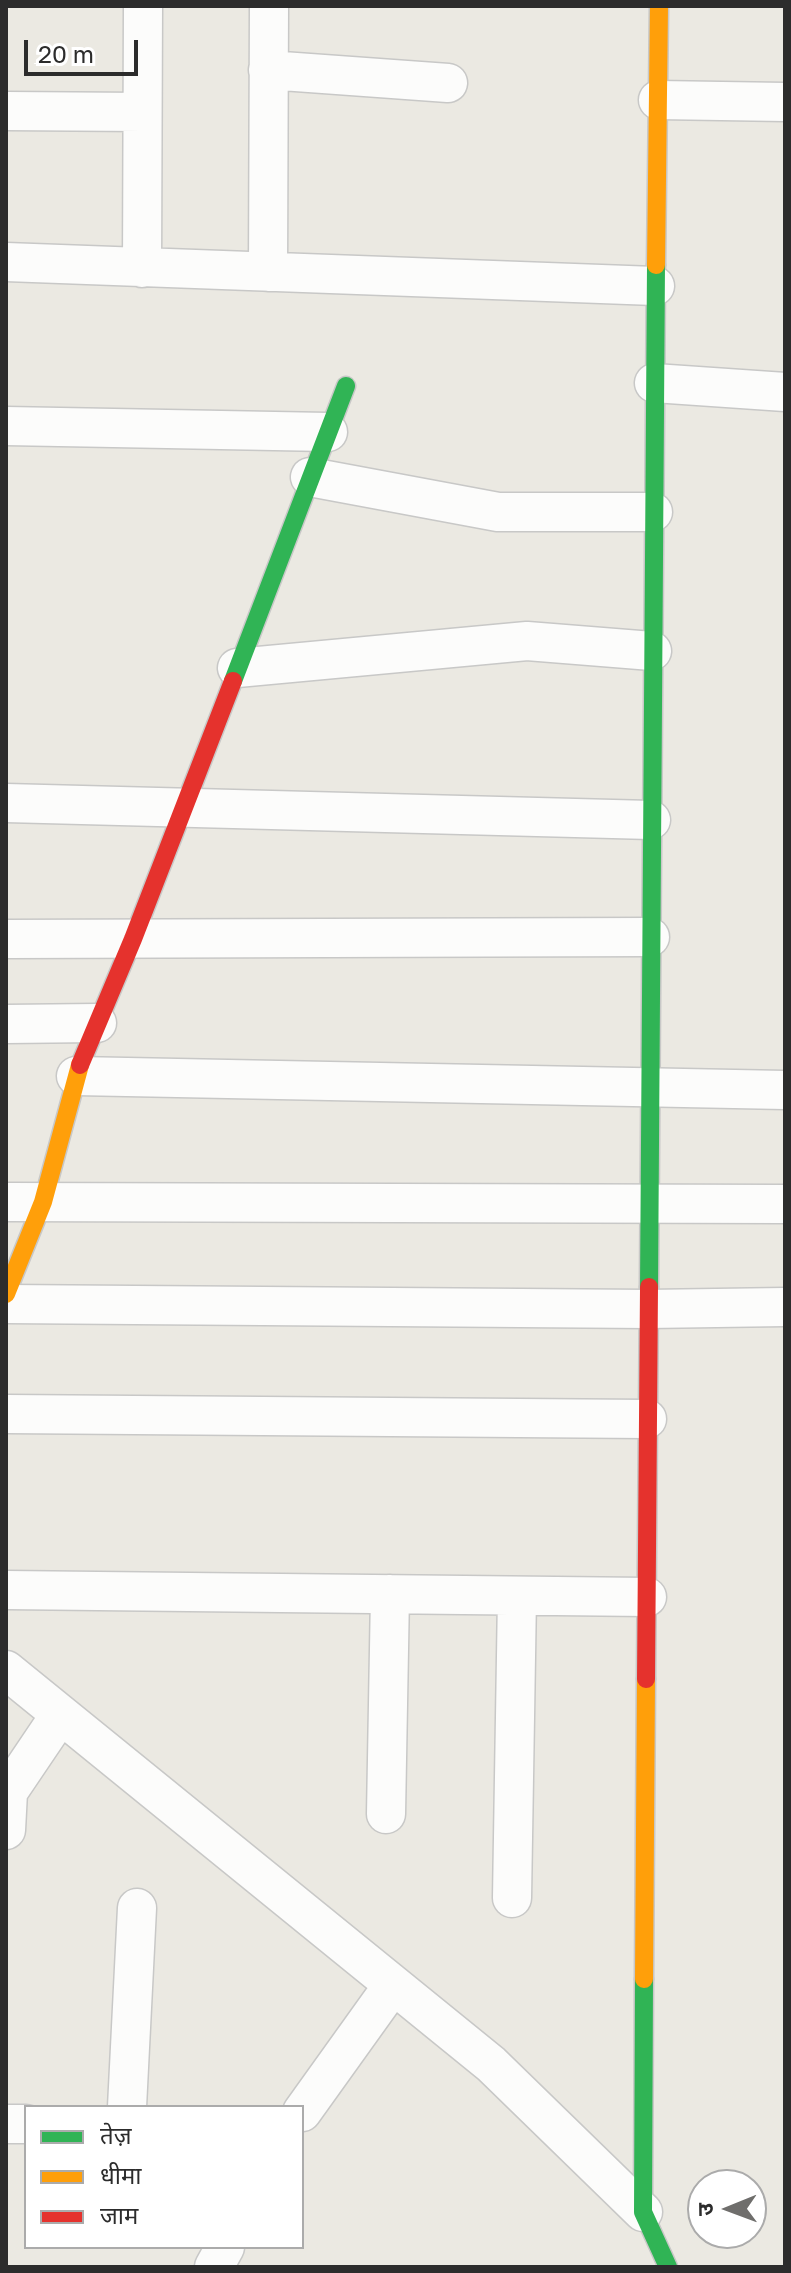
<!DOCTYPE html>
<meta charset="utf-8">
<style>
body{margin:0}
#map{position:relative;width:791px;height:2273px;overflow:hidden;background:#ebe9e2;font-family:"Golos Text","Noto Sans Devanagari",sans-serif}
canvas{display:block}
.frame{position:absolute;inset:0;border:8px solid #2c2c2c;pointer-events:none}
.legend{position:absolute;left:24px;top:2105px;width:280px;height:144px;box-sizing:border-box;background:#fff;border:2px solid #ababab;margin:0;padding:10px 14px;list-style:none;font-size:24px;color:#2c2c2c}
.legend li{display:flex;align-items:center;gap:16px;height:40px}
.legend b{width:40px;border:2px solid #ababab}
.north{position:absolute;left:687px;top:2169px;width:80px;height:80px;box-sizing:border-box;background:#fff;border:2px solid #ababab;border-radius:50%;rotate:269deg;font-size:22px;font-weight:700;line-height:32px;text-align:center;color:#2c2c2c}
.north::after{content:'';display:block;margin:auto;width:28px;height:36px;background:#6f6e6c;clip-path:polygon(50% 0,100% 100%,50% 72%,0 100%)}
.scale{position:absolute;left:24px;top:40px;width:114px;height:36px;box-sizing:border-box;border:4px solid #2c2c2c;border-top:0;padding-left:10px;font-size:24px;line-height:28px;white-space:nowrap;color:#2c2c2c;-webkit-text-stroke:6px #fff;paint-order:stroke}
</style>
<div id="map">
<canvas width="791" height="2273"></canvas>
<div class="frame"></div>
<ul class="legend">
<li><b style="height:10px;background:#30b455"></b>तेज़</li>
<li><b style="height:10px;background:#ff9f0a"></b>धीमा</li>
<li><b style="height:10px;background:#e5322d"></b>जाम</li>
</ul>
<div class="north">उ</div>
<div class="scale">20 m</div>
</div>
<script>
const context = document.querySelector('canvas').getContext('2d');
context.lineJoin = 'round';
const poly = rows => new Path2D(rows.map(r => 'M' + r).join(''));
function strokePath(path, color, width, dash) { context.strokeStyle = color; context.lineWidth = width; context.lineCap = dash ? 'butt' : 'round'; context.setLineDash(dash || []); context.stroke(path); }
const street = poly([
 [268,70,448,83],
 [658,100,785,102],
 [6,111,142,112],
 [6,262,655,286],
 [142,268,143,6],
 [268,272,269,6],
 [654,383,785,392],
 [6,426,328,432],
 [310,477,498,512,653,512],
 [237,668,527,641,652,651],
 [6,803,651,820],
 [6,939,650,937],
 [6,1024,97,1023],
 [76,1076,785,1090],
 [6,1202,785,1204],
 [6,1304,648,1309,785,1307],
 [6,1414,647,1419],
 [6,1590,647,1597],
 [6,1670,491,2064,643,2212],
 [386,1814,390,1594],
 [6,1830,8,1792,60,1715],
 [512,1898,517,1596],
 [127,2107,137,1908],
 [302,2112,393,1985],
 [6,2124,26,2124],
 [214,2267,225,2247]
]);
const fast = poly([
 [233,681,346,386],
 [649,1287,656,265],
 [644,1979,643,2212,668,2267]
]);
const slow = poly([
 [656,265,659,6],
 [6,1294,43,1202,80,1065],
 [644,1979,646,1679]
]);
const jam = poly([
 [80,1065,133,939,233,681],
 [646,1679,649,1287]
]);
strokePath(street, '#c8c8c7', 41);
strokePath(fast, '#c8c8c7', 21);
strokePath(slow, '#c8c8c7', 21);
strokePath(jam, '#c8c8c7', 21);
strokePath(street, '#fcfcfb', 38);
strokePath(fast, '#30b455', 18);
strokePath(slow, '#ff9f0a', 18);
strokePath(jam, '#e5322d', 18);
</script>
